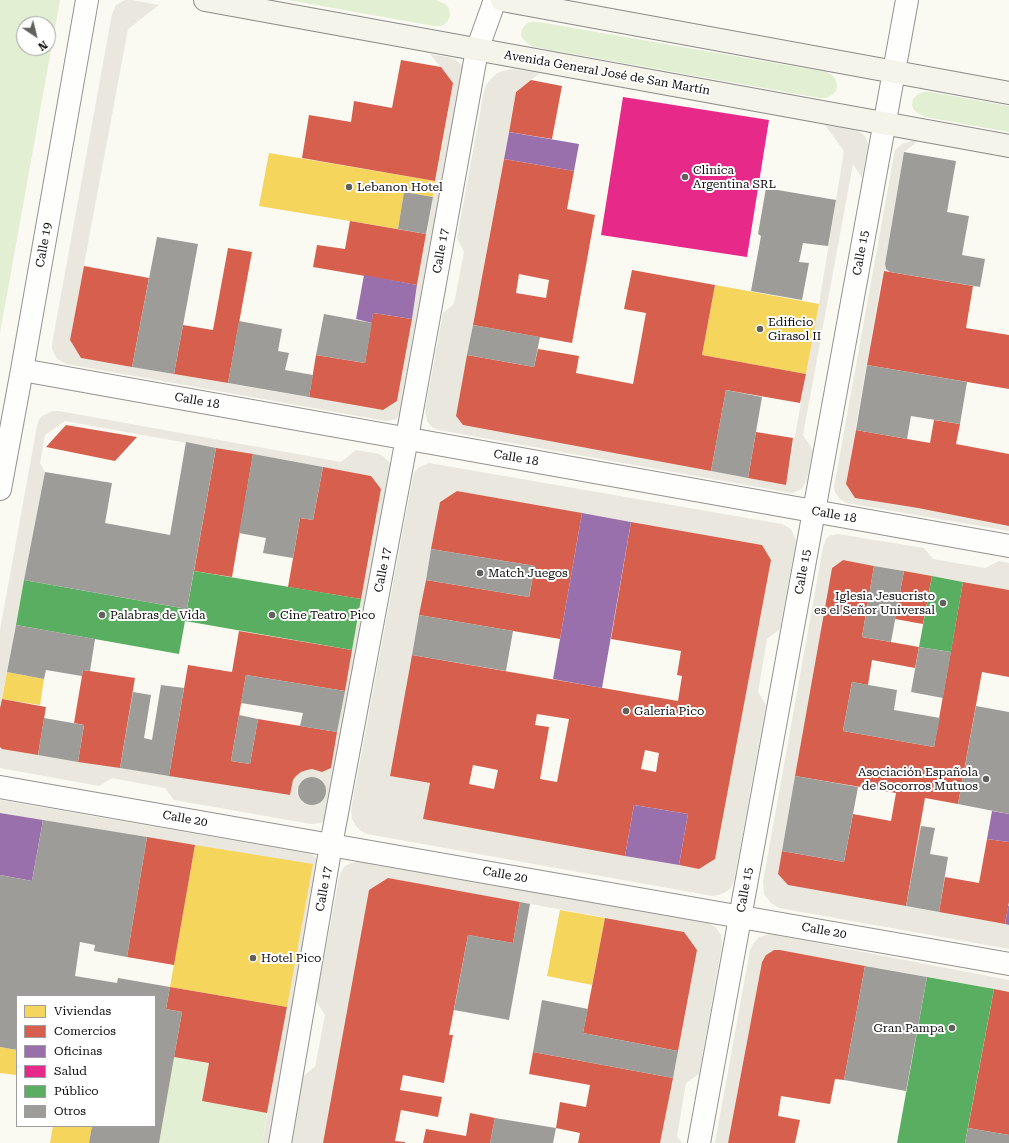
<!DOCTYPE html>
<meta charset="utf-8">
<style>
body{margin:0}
#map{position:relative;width:1009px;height:1143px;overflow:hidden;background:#faf9f2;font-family:"Roboto Serif",serif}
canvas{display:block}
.legend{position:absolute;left:16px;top:995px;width:140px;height:132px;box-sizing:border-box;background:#fff;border:1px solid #9e9e9e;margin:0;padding:5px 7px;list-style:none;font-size:12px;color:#0d0d0d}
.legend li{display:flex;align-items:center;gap:8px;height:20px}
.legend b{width:20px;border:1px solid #9e9e9e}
.north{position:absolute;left:16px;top:16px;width:40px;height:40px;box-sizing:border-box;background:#fff;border:1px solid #9e9e9e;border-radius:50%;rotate:145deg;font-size:11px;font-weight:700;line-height:16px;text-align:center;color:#0d0d0d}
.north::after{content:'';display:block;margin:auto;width:14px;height:18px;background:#60605d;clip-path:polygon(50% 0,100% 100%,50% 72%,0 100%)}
</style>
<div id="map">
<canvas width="1009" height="1143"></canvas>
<ul class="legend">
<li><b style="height:11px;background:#f6d55c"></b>Viviendas</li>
<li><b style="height:11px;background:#d6604d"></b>Comercios</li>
<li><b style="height:11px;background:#9970ab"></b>Oficinas</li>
<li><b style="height:11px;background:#e7298a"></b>Salud</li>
<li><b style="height:11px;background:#5aae61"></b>Público</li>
<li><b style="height:11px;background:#9d9c98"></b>Otros</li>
</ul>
<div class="north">N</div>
</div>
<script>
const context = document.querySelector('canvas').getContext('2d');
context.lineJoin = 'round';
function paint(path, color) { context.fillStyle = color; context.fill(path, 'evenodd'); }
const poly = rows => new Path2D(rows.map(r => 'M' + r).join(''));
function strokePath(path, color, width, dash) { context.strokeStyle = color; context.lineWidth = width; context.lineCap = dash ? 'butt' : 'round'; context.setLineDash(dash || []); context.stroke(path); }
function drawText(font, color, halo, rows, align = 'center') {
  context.font = font + ' "Roboto Serif",serif'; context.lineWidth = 4; context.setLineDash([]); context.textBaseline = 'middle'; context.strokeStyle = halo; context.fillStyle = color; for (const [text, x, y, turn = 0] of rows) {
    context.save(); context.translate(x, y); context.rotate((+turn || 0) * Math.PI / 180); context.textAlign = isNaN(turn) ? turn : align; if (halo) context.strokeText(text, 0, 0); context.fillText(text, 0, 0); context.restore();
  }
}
paint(poly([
 [0,0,60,0,0,333],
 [24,24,48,24,48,48,24,48],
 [288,0,436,0,445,4,449,8,450,14,449,19,445,24,440,26,434,26],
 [533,22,539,22,826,72,832,75,836,80,837,86,836,91,832,95,826,98,820,98,534,47,528,44,523,39,521,35,522,29,527,23],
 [924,92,930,92,1009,106,1009,132,925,117,919,114,914,110,912,105,913,99,918,94],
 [174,1057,209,1063,202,1101,267,1113,262,1143,159,1143]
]), '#e2efd3');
paint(poly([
 [125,0,132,0,159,5,128,29,70,340,81,358,383,410,397,402,453,83,430,54,448,57,454,59,462,65,464,70,402,411,396,419,386,421,67,364,57,359,52,349,52,344,112,14,116,5],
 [514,69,540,73,516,92,456,416,463,425,786,485,819,304,844,151,825,125,854,130,861,133,865,136,868,145,862,178,853,164,803,435,813,450,807,479,803,487,800,490,791,493,439,430,433,428,427,421,425,411,443,313,454,304,464,252,457,238,484,91,486,85,491,79,497,73,506,70],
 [911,141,918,141,904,152,885,264,886,269,890,272,883,271,846,484,855,498,918,508,1009,526,1009,531,847,503,840,499,835,492,834,487,894,155,895,150,902,144],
 [53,411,59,411,341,462,356,450,379,454,384,457,390,463,392,466,328,817,321,823,311,824,174,800,165,788,112,778,99,786,0,768,0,747,2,749,290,795,293,780,296,776,301,772,307,770,312,769,322,772,330,768,381,489,370,476,65,421,45,435,40,463,45,472,0,708,0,630,37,426,39,420,42,416],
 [309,777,314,777,319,778,325,786,325,795,323,800,316,805,306,804,302,802,298,794,297,790,299,785,305,779],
 [429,463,782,524,791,529,795,538,796,542,780,629,767,639,758,692,766,705,734,881,731,888,726,892,719,895,712,896,367,834,361,831,356,826,352,819,351,810,413,476,414,472,419,467],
 [457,491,762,545,771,560,714,859,699,869,424,819,430,783,390,776,440,501],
 [838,534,924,548,933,559,985,568,999,561,1009,563,1009,590,843,560,832,567,778,874,789,885,1009,925,1009,949,779,908,771,903,764,894,763,882,823,547,826,539,829,536],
 [0,800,306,853,313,855,318,860,272,1143,262,1143,287,1007,229,851,0,813],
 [357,862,363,862,707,922,716,928,721,935,722,945,699,1074,686,1083,677,1136,682,1143,660,1143,697,950,684,932,388,878,369,890,323,1143,290,1143,303,1076,315,1067,325,1015,316,1001,339,878,341,872,345,866,351,863],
 [770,934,1009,980,1009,992,780,950,771,951,766,955,762,962,728,1143,715,1143,750,950,753,944,759,937]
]), '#eae8de');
paint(poly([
 [269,153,435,181,433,197,404,192,398,229,259,206],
 [715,285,819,304,806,374,702,355],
 [7,672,44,679,40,705,2,699],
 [195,845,313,864,287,1007,170,987],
 [560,910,605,918,592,985,547,976],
 [0,1047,17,1050,17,1075,0,1073],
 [53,1126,92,1126,89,1143,50,1143]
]), '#f6d55c');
paint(poly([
 [401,60,441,67,453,83,435,181,302,158,309,115,351,122,354,101,392,108],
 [531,80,562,86,552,139,509,132,516,92],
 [504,159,574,171,567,209,595,215,572,343,473,325],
 [519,274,549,280,546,298,516,293],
 [350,221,426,234,417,285,313,267,317,245,345,249],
 [228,248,252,252,228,383,174,374,183,325,213,330],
 [84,266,149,278,132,367,81,358,70,340],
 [632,270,715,285,702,355,806,374,800,403,726,390,711,471,463,425,456,416,467,355,534,367,538,349,579,356,576,373,633,384,646,313,624,309],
 [884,271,973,286,966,328,1009,335,1009,389,867,365],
 [373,313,412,319,397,401,383,410,309,397,316,355,365,363],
 [934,420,960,424,956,444,1009,454,1009,526,918,508,855,498,846,484,856,430,930,443],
 [66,425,137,437,115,461,46,447],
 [756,432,793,438,786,485,748,478],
 [216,448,253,454,232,577,194,571],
 [323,467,371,476,381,489,361,599,288,587,300,518,313,520],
 [457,491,582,513,560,639,419,615,426,580,529,597,535,566,431,549,440,502],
 [631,522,762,545,771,560,715,859,699,869,679,865,688,814,634,805,625,856,423,819,430,783,390,776,412,655,678,701,682,676,677,675,681,651,611,639],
 [537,714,569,719,557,782,540,779,549,727,535,725],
 [645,750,659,753,656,772,641,769],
 [473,765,498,770,494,789,469,784],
 [843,560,874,566,862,637,919,647,915,668,872,660,868,685,852,682,843,731,934,747,963,582,1009,590,1009,677,982,672,958,804,925,798,906,906,788,885,778,874,782,851,844,862,853,814,891,821,896,793,795,776,832,568],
 [904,571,932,576,923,624,895,619],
 [239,631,352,650,345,691,246,675,231,761,250,764,258,719,337,732,331,768,322,772,312,769,307,770,301,772,296,776,293,780,290,795,169,776,188,665,232,672],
 [83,670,135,678,120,768,78,762,84,725,74,723],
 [2,699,46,707,38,755,2,749,0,747,0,708],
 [147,837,195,845,174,965,127,957],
 [987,839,1009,842,1009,902,1005,924,939,912,945,877,979,883],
 [388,878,520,902,513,943,468,935,449,1035,453,1035,444,1083,403,1075,400,1090,442,1097,438,1117,401,1110,395,1141,405,1142,405,1143,323,1143,369,890],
 [605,918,684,932,697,950,678,1051,583,1033],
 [774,950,780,950,865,966,844,1080,835,1079,830,1104,781,1096,778,1116,800,1120,795,1143,728,1143,762,962,766,955],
 [170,987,287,1007,267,1113,202,1101,209,1063,174,1057,182,1012,166,1009],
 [994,989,1009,992,1009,1135,968,1128],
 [533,1052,673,1078,660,1143,578,1143,580,1133,556,1128,560,1102,586,1107,590,1085,529,1074],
 [470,1113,495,1118,490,1143,423,1143,426,1129,466,1136]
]), '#d6604d');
paint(poly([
 [509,132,579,144,574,171,504,159],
 [364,275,417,285,412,319,373,313,372,323,356,319],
 [582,513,631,522,602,688,553,679],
 [634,805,688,814,679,865,625,856],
 [992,811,1009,814,1009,842,987,839],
 [0,813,43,820,32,881,0,875],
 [1008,906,1009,906,1009,925,1005,924]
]), '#9970ab');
paint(poly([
 [623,97,769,120,747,257,601,235]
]), '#e7298a');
paint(poly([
 [194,571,361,599,352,650,185,621,179,654,16,625,24,580,187,609],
 [932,576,963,582,951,652,919,647],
 [927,977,994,989,965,1143,897,1143]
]), '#5aae61');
paint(poly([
 [904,152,956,161,947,212,969,216,962,255,985,259,980,287,890,272,886,269,885,264],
 [766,188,836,200,828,246,803,243,799,262,809,263,802,300,751,291,761,236,758,234],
 [404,192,433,197,426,234,398,229],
 [157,237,198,244,174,374,132,367],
 [324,314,372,323,365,363,316,355],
 [239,321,282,329,278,351,289,353,285,370,313,375,309,397,228,383],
 [473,325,540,337,534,367,467,355],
 [867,365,967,382,960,424,911,416,907,439,856,430],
 [726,390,762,397,748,478,711,471],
 [186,442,216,448,187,609,24,580,45,472,112,483,105,523,170,535],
 [253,454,323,467,313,520,300,518,293,558,263,553,266,538,239,533],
 [431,549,535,566,529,597,426,580],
 [874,566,904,571,891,642,862,637],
 [419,615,513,631,506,671,412,655],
 [16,625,95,639,90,671,83,670,82,676,46,670,44,679,7,672],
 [919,647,951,652,943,698,911,692],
 [246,675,345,691,337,732,300,726,303,713,241,703],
 [852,682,897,690,894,710,940,718,934,747,843,731],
 [161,685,184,688,169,776,120,768,133,692,151,695,144,738,152,740],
 [976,706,1009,712,1009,814,958,804],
 [239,715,258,719,250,764,231,761],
 [44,718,84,725,78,762,38,755],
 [795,776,858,787,844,862,782,851],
 '298 791a14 14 0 1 1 28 0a14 14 0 1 1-28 0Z',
 [43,820,147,837,127,957,94,951,95,945,80,942,75,976,117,983,118,978,170,987,166,1009,182,1012,159,1143,89,1143,92,1126,155,1126,155,996,17,996,17,1050,0,1047,0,875,32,881],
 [921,826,935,828,930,854,948,857,939,912,906,906],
 [520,902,530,904,509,1020,454,1010,468,935,513,943],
 [865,966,927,977,906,1091,844,1080],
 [542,1000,588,1009,583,1033,678,1051,673,1078,533,1052],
 [495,1118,556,1128,553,1143,490,1143],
 [968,1128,1009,1135,1009,1143,965,1143]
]), '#9d9c98');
const street = poly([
 [22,370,1009,546],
 [0,489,22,370,87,0],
 [0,787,1009,964],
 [280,1143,331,845,407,438,477,50,495,0],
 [699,1143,907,0]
]);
const secondary = poly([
 [205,0,1009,146],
 [502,0,1009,93]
]);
strokePath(street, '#949390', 24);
strokePath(secondary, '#8a8a87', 24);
strokePath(street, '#fefefd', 22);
strokePath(secondary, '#f4f4ea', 22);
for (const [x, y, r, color] of [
 [685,177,4,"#60605d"],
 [349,187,4,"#60605d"],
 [760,329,4,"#60605d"],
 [480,573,4,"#60605d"],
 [943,603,4,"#60605d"],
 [102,615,4,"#60605d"],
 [272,615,4,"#60605d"],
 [626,711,4,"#60605d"],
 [986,779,4,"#60605d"],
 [253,958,4,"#60605d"],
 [952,1028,4,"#60605d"]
]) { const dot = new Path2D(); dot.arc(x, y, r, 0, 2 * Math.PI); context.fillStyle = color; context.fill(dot); strokePath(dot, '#fff', 1.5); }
drawText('12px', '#0d0d0d', '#fff', [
 ["Avenida General José de San Martín",607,73,10],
 ["Calle 19",44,245,-80],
 ["Calle 17",441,251,-80],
 ["Calle 15",861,253,-80],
 ["Calle 18",197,401,10],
 ["Calle 18",516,458,10],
 ["Calle 18",834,515,10],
 ["Calle 17",383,570,-79],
 ["Calle 15",803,572,-80],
 ["Calle 20",185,819,10],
 ["Calle 20",505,875,10],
 ["Calle 17",324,889,-80],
 ["Calle 15",745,890,-80],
 ["Calle 20",824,931,10]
]);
drawText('12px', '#0d0d0d', '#fff', [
 ["Clinica",693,170],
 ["Argentina SRL",693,184],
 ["Lebanon Hotel",357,187],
 ["Edificio",768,322],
 ["Girasol II",768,336],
 ["Match Juegos",488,573],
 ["Iglesia Jesucristo",935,596,"right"],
 ["es el Señor Universal",935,610,"right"],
 ["Palabras de Vida",110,615],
 ["Cine Teatro Pico",280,615],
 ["Galería Pico",634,711],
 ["Asociación Española",978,772,"right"],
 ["de Socorros Mutuos",978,786,"right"],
 ["Hotel Pico",261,958],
 ["Gran Pampa",944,1028,"right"]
], 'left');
</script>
